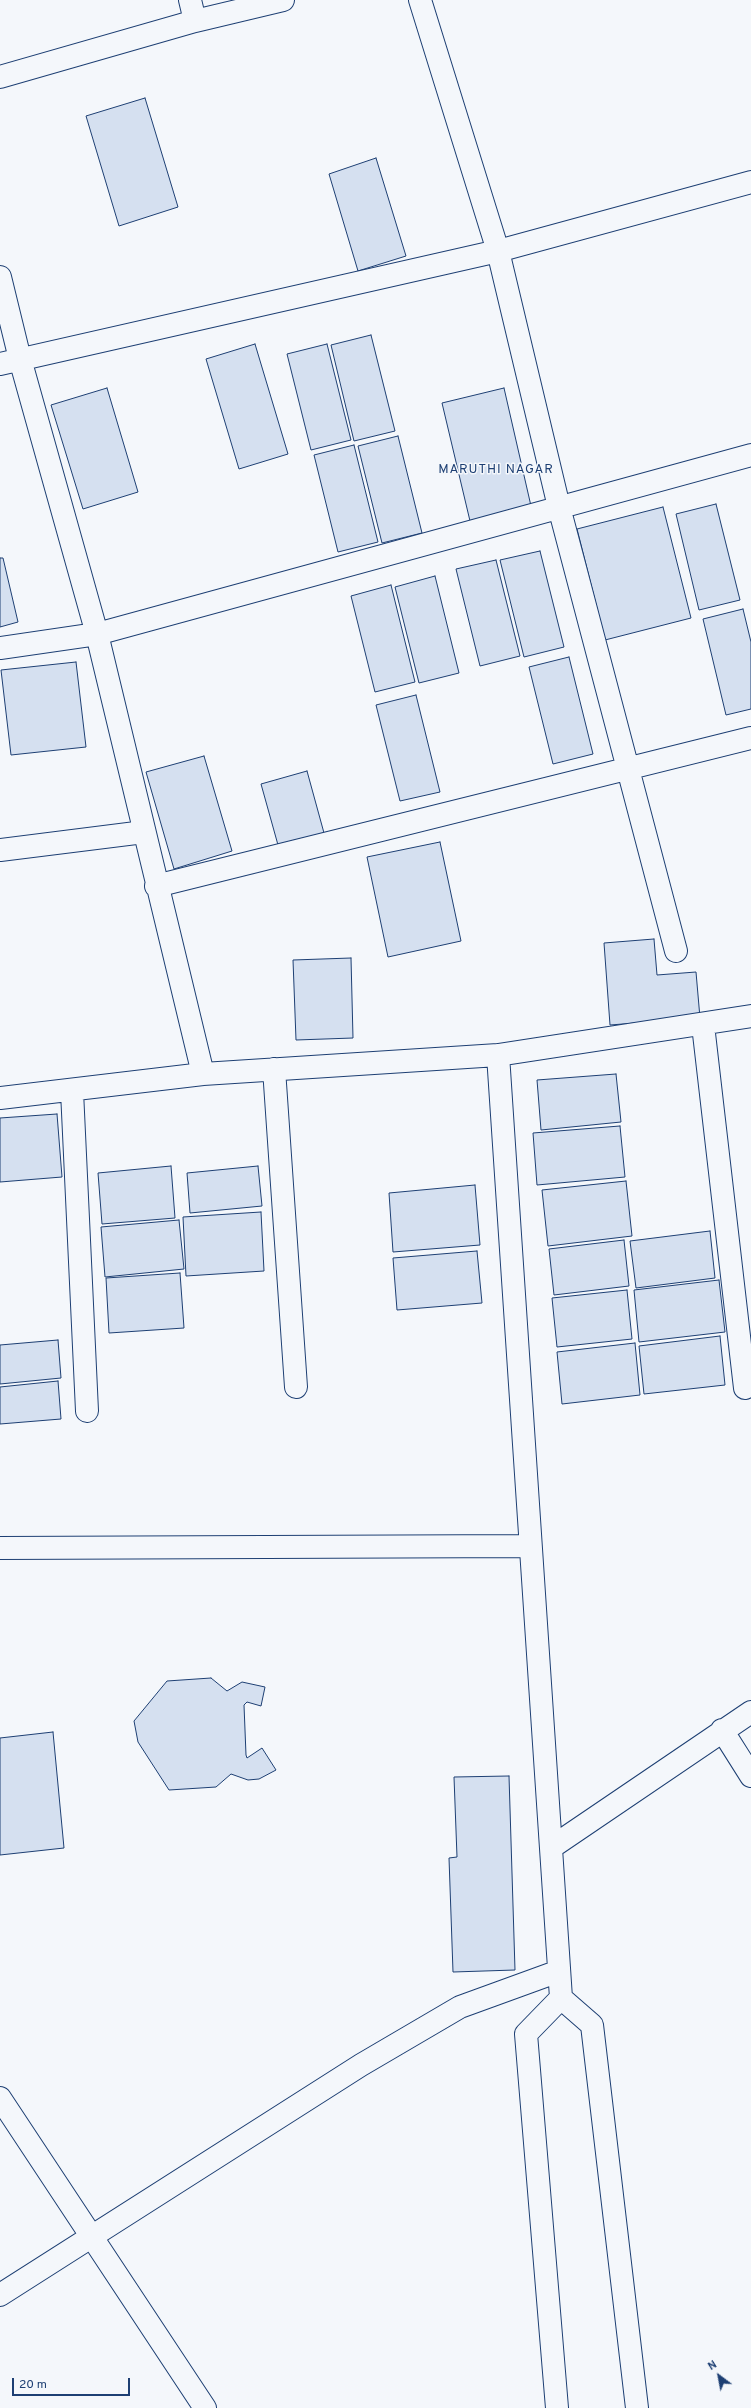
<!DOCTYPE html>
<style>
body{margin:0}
#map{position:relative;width:751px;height:2408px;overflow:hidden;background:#f4f7fb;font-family:Overpass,sans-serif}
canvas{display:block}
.north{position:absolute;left:699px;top:2356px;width:40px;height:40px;-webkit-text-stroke:3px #f4f7fb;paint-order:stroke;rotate:328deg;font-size:11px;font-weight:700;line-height:16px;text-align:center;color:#1d3f73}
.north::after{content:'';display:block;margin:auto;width:14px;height:18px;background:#1d3f73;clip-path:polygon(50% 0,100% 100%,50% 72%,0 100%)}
.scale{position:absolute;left:12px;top:2378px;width:118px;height:18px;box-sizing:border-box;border:2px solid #1d3f73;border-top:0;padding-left:5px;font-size:12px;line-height:14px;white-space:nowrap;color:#1d3f73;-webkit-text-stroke:3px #f4f7fb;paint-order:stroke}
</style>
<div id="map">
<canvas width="751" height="2408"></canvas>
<div class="north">N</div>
<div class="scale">20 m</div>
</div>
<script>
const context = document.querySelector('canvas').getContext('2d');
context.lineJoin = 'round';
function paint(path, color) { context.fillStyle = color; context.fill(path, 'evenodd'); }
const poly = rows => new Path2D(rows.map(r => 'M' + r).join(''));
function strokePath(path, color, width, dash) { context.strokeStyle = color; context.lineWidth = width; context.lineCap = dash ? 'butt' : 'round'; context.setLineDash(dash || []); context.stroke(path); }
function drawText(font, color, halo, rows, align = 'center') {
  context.font = font + ' Overpass,sans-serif'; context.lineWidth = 3; context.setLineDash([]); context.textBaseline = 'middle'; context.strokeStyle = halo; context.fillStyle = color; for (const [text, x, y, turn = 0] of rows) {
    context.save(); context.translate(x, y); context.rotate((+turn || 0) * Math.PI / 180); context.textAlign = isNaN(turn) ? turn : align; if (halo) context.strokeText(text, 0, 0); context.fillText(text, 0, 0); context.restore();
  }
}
const building = poly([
 [145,98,178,207,119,226,86,116,145,98],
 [376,158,406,256,358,271,329,174,376,158],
 [371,335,395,431,354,441,331,345,371,335],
 [255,344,288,454,239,469,206,359,255,344],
 [327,344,351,440,311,450,287,354,327,344],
 [107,388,138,492,83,509,51,405,107,388],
 [504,388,531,506,470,521,442,403,504,388],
 [398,436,422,533,382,543,358,446,398,436],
 [354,445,378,542,338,552,314,455,354,445],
 [716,504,740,600,699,610,676,514,716,504],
 [663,507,691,618,605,640,577,529,663,507],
 [540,551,564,647,524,657,500,560,540,551],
 [0,558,3,558,18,622,0,627,0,558],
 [496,560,520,656,480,666,456,569,496,560],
 [435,576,459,673,419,683,395,587,435,576],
 [391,585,415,682,375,692,351,596,391,585],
 [743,609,751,642,751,709,726,715,703,619,743,609],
 [569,657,593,754,553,764,529,667,569,657],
 [76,662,86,747,11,755,1,670,76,662],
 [416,695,440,792,400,801,376,705,416,695],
 [204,756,232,851,174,869,146,772,204,756],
 [307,771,324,833,278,845,261,784,307,771],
 [440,842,461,941,388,957,367,857,440,842],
 [654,939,657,975,696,972,700,1018,610,1025,604,943,654,939],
 [351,958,353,1038,296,1040,293,960,351,958],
 [616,1074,621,1122,541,1130,537,1080,616,1074],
 [57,1114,62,1177,0,1182,0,1118,57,1114],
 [620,1126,625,1177,537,1185,533,1133,620,1126],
 [171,1166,175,1218,102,1224,98,1173,171,1166],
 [258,1166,262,1206,190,1213,187,1173,258,1166],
 [626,1181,632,1236,548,1246,542,1190,626,1181],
 [475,1185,480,1245,393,1252,389,1193,475,1185],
 [261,1212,264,1271,186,1276,183,1217,261,1212],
 [179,1220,184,1269,105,1277,101,1227,179,1220],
 [710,1231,715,1278,636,1288,630,1241,710,1231],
 [624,1240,629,1286,554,1295,549,1249,624,1240],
 [477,1251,482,1303,397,1310,393,1258,477,1251],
 [180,1273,184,1328,109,1333,106,1278,180,1273],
 [719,1280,725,1332,639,1342,634,1290,719,1280],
 [627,1290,632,1339,557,1347,552,1298,627,1290],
 [720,1336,725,1385,644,1394,639,1346,720,1336],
 [58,1340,61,1378,0,1384,0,1345,58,1340],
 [635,1343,640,1395,562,1404,557,1352,635,1343],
 [58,1381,61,1419,0,1424,0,1387,58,1381],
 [211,1678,227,1691,242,1682,265,1687,261,1706,247,1702,244,1705,246,1755,247,1758,262,1748,276,1770,259,1779,248,1780,231,1774,216,1787,169,1790,138,1742,134,1721,167,1681,211,1678],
 [53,1732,64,1848,0,1855,0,1738,53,1732],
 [509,1776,515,1970,453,1972,449,1858,457,1857,454,1777,509,1776]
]);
paint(building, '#d5e0f0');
strokePath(building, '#1d3f73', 1);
const minor = poly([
 [190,0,195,21],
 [420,0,498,251,559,507,676,951],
 [0,77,195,21,283,0],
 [0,277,20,359,97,634,203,1074],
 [0,364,498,251,751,182],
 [0,648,97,634,751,455],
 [0,850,144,832],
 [156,886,751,738],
 [703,1025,745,1388],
 [498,1055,561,1998,592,2025,637,2408],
 [274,1069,296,1387],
 [72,1091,87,1411],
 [0,1098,203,1074,498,1055,751,1016],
 [0,1548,530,1546],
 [722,1730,751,1776],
 [552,1847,751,1712],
 [0,2098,205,2408],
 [0,2295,361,2065,460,2007,559,1971],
 [557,2408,526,2034,561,1998]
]);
strokePath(minor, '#1d3f73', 24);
strokePath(minor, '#f4f7fb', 22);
context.letterSpacing = '1px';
drawText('13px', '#1d3f73', '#f4f7fb', [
 ["MARUTHI NAGAR",496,470]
]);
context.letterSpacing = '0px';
</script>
